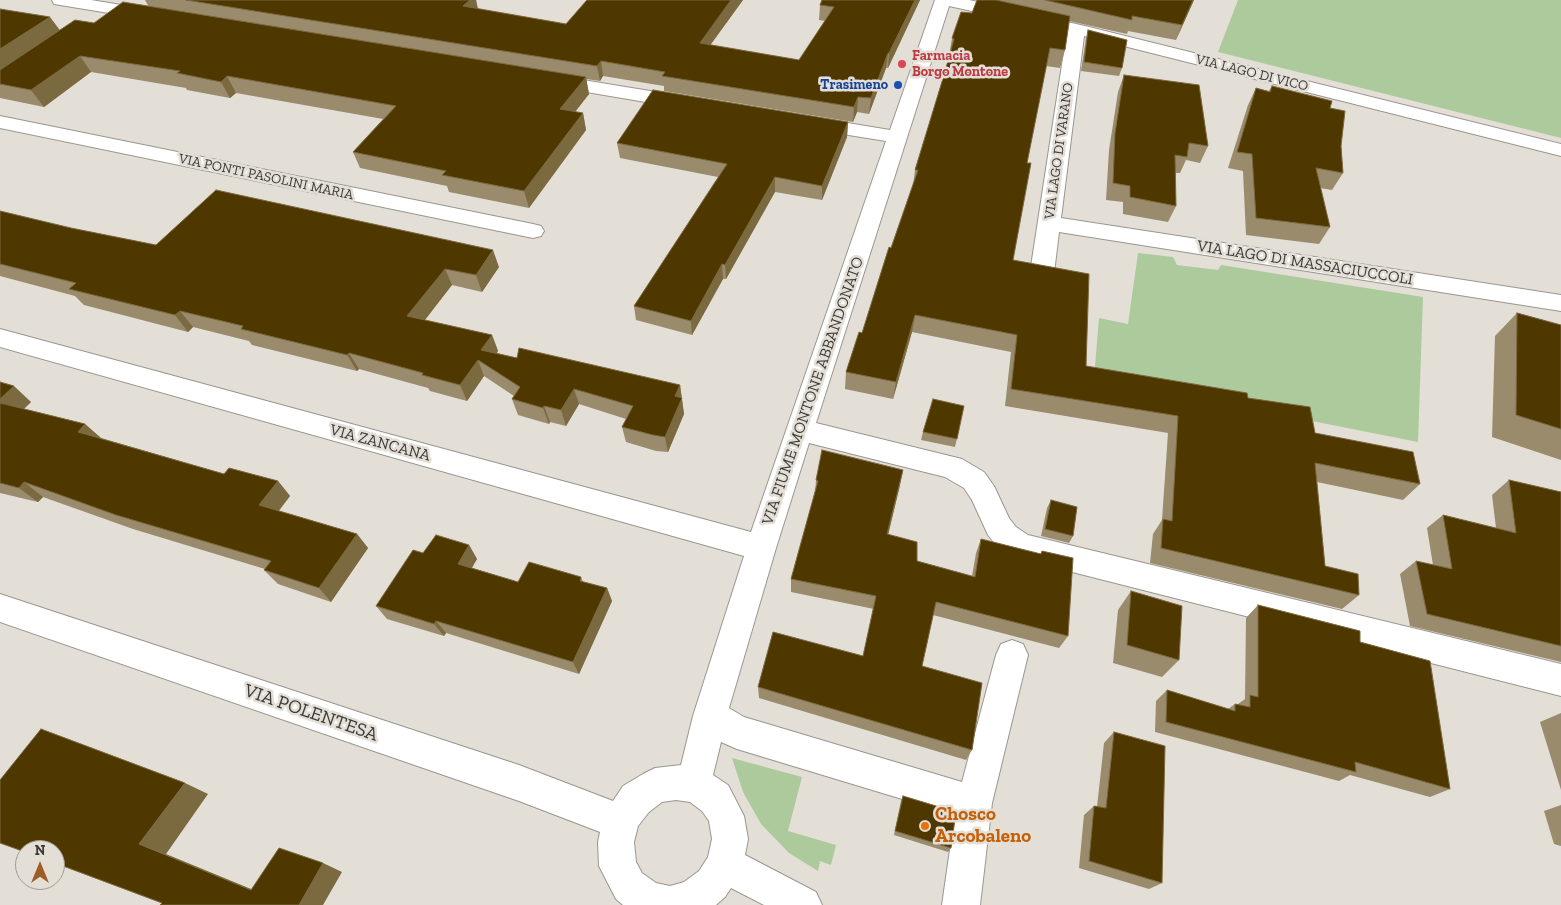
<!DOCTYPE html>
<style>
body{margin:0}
#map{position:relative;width:1561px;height:905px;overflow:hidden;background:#e3dfd7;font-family:"Zilla Slab",serif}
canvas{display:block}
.north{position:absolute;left:15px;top:840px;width:50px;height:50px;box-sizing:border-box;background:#e3dfd7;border:1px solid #a09d97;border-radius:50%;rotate:0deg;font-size:14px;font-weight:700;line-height:20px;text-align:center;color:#3c3a37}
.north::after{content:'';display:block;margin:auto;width:18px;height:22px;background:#9e5f26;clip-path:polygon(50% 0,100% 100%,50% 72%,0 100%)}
</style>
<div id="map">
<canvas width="1561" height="905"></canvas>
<div class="north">N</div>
</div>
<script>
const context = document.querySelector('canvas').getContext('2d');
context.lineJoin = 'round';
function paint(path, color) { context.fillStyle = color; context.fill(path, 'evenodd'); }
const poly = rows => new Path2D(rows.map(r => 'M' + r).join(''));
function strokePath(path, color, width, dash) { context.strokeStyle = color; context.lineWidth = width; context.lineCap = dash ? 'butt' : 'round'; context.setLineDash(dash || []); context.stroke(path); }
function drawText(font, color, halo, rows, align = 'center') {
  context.font = font + ' "Zilla Slab",serif'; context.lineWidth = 5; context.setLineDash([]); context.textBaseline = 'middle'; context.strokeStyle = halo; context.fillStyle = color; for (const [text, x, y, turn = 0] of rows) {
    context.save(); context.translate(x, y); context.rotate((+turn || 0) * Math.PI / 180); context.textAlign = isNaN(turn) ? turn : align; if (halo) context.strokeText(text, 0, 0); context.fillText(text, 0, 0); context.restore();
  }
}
paint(poly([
 [1238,0,1561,0,1561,138,1218,52],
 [1138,253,1173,257,1177,265,1218,270,1221,265,1423,297,1418,442,1094,378,1099,318,1128,324],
 [732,758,802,777,788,831,836,845,831,865,820,861,818,871,789,853,761,824,743,792]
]), '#adca9c');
const minor = poly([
 [52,0,91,0,152,10,158,11,161,15,158,19,152,20,60,5,54,4,52,0],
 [935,0,969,0,1085,26,1561,144,1561,156,1084,36,1061,218,1561,295,1561,311,1059,232,1054,273,1050,279,1042,281,1034,279,1030,273,1067,32,949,6,816,423,962,459,984,472,994,486,1009,518,1016,527,1028,535,1561,664,1561,696,1021,559,1011,555,996,545,988,535,972,500,964,488,945,477,809,443,776,548,729,708,744,717,962,782,996,655,1001,644,1012,640,1023,644,1028,655,992,803,980,905,942,905,955,815,737,749,721,742,713,775,728,785,744,816,748,839,745,855,816,892,822,905,764,905,731,888,725,897,716,905,623,905,616,899,599,866,598,842,600,832,519,801,0,622,0,594,519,765,613,801,623,786,643,774,655,768,681,765,693,716,744,556,0,347,0,329,751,532,886,141,811,129,804,127,801,123,804,119,811,117,890,130,935,0],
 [676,800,690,802,702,811,709,821,712,839,708,857,699,871,684,882,670,886,656,883,642,873,636,862,634,842,638,826,649,812,662,802,676,800],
 [552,75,687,97,694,99,697,103,694,107,687,109,545,85,543,81,545,77,552,75],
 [0,116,533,224,541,226,544,231,541,236,533,238,0,128,0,116]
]);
strokePath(minor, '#9a968f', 2);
paint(minor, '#fff');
paint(poly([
 [145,0,476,0,478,9,566,24,587,0,743,0,710,45,799,60,825,21,819,20,820,5,822,0,920,0,888,68,886,68,869,114,857,112,853,122,664,91,664,86,603,76,600,81,586,79,589,94,575,112,583,113,586,130,529,208,449,192,447,186,360,168,353,152,383,119,236,93,230,98,187,90,186,88,91,72,44,107,0,98,0,9,60,30,94,23,149,7],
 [977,0,1194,0,1176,40,1128,31,1127,34,1069,21,1065,50,1060,68,1046,66,1027,163,1013,260,1086,366,1248,398,1315,433,1420,484,1403,500,1317,482,1325,566,1359,595,1342,609,1150,563,1153,534,1162,520,1168,433,1005,406,1011,352,912,332,893,399,845,389,846,372,862,333,913,186,915,170,944,75,949,56,952,38,972,13],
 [1088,30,1122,68,1119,76,1081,71,1086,38],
 [1124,75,1208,146,1200,163,1186,160,1180,173,1175,173,1176,206,1168,222,1123,214,1123,202,1106,200,1109,150,1118,92],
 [1272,86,1330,108,1341,146,1343,173,1332,190,1320,188,1330,227,1319,244,1246,235,1243,171,1228,168,1248,105,1256,88,1269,91],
 [848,122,847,137,822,200,775,192,726,279,723,279,692,335,636,320,634,306,718,177,620,158,617,143],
 [0,211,71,228,156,245,499,267,482,292,452,285,424,320,492,335,498,351,497,353,517,358,680,385,684,414,668,452,656,451,626,442,622,427,626,419,579,404,566,426,550,422,549,424,518,415,512,399,514,396,484,376,467,401,430,391,428,388,359,369,357,371,252,345,249,341,193,327,188,332,84,305,75,296,0,276],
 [1517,313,1561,325,1561,460,1492,437,1495,336],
 [0,382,31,402,24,409,85,424,101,438,224,474,278,481,290,496,279,511,357,534,368,548,331,602,278,584,264,570,265,569,133,529,43,497,38,502,0,493],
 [964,406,955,447,921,440,923,432],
 [816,480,900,485,888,534,917,561,972,576,976,553,981,539,1040,554,1042,551,1068,636,1059,648,933,615,922,666,972,750,966,760,759,698,758,687,863,656,874,609,791,592,791,579,815,492],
 [1509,480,1561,492,1561,662,1410,626,1400,574,1416,561,1433,565,1427,528,1443,515,1496,528,1492,495],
 [1051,500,1073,536,1069,543,1041,536,1047,508],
 [469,545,477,559,472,568,518,582,581,577,583,582,607,588,612,601,579,674,446,633,444,636,387,619,376,606,423,553],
 [1131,591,1179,660,1162,677,1113,663,1118,610],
 [1258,605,1360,642,1450,789,1430,797,1350,775,1339,781,1155,732,1156,701,1167,690,1228,709,1235,704,1238,704,1245,699,1246,618],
 [1561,713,1561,790,1540,722],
 [1114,732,1162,883,1149,889,1079,868,1084,815,1094,806,1097,807,1104,743],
 [903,796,951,848,948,852,894,835,901,801],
 [1561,805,1561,846,1554,844,1544,811]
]), '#998b6c');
paint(poly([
 [470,0,476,0,478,10,463,6],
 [731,0,743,0,701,58,700,43],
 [915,0,920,0,888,68,889,53],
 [1193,0,1194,0,1176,40,1182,25],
 [50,17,62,33,0,74,0,49],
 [888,53,886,68,869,114,871,98],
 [80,56,91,72,44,107,31,90],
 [601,61,603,76,600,81,597,66],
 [227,76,236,93,230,98,221,82],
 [586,77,589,94,564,126,560,109],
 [858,97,857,112,853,122,854,107],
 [583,113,586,130,529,208,524,191],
 [848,122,847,137,822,200,822,186],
 [775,177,775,192,726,279,725,265],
 [493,250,499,267,482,292,476,275],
 [722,264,723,279,692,335,691,321],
 [445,269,452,285,415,333,407,316],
 [180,311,193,327,188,332,175,315],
 [915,315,912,332,893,399,896,382],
 [492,335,498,351,488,366,481,350],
 [349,353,359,369,357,371,347,355],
 [478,360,484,376,467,401,460,385],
 [680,385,684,414,668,452,665,437,675,396],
 [14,386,31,402,14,418,0,405,0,399],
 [574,389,579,404,566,426,561,410],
 [544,406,550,422,549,424,543,408],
 [85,424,102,439,78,432],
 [903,470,900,485,885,548,887,534],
 [278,481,290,496,272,519,259,505],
 [24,482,43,497,38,502,19,488],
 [357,534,368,548,331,602,319,588],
 [469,545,477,559,466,577,458,564],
 [607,588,612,601,579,674,573,662],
 [436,621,446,633,444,636,434,624],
 [185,783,208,794,166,854,273,898,251,890,139,844],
 [323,863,342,872,323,905,299,905]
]), '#7b6940');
const building = poly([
 [186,0,470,0,463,6,566,24,587,0,731,0,700,43,799,60,834,7,820,5,822,0,915,0,889,53,888,53,871,98,858,97,854,107,662,76,665,72,601,61,597,66,186,0],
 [977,0,996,0,1070,16,1065,50,1050,48,1027,163,1031,163,1013,260,1089,274,1086,366,1247,393,1248,398,1310,407,1315,433,1413,452,1420,484,1315,463,1325,566,1358,574,1359,595,1161,548,1163,519,1172,521,1178,416,1011,389,1017,335,915,315,896,382,846,372,859,332,862,333,889,247,891,248,918,170,915,170,944,75,954,39,952,38,961,12,972,13,977,0],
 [1045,0,1193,0,1182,25,1132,16,1132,20,1045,0],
 [123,2,586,77,560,109,583,113,524,191,442,175,446,171,353,152,396,106,227,76,221,82,177,73,180,71,80,56,31,90,0,84,0,70,75,20,94,23,123,2],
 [0,9,50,17,0,49,0,9],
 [1088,30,1127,40,1122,68,1084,62,1088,30],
 [1124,75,1199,85,1208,146,1189,143,1187,157,1175,155,1176,206,1130,197,1130,186,1113,183,1115,133,1124,75],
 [1272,86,1332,101,1330,108,1345,111,1341,146,1343,173,1316,168,1330,227,1256,218,1252,154,1237,152,1256,88,1270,92,1272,86],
 [653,90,848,122,822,186,775,177,725,265,722,264,691,321,634,306,727,164,617,143,653,90],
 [216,190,493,250,476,275,445,269,407,316,492,335,481,350,517,358,519,348,680,385,675,396,682,398,665,437,653,435,622,427,633,406,574,389,561,410,544,406,543,408,512,399,520,387,478,360,460,385,422,375,423,373,349,353,347,355,241,329,243,326,180,311,175,315,69,289,76,283,0,264,0,211,71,228,156,245,216,190],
 [1517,313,1561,325,1561,429,1516,415,1517,313],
 [0,382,14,386,0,399,0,382],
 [933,399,964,406,957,439,923,432,933,399],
 [0,403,85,424,78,432,224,474,229,468,278,481,259,505,357,534,319,588,264,570,271,561,116,515,24,482,19,488,0,483,0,403],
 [822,450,903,470,887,534,917,542,917,561,975,577,981,539,1041,554,1042,551,1073,558,1068,636,936,602,922,666,982,683,972,750,758,687,773,632,863,656,876,596,791,579,818,481,816,480,822,450],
 [1509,480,1561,492,1561,646,1427,614,1416,561,1452,569,1443,515,1516,533,1509,480],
 [1051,500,1077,507,1073,536,1045,529,1051,500],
 [436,535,469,545,458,564,518,582,529,562,581,577,580,581,607,588,573,662,436,621,434,624,376,606,413,550,423,553,436,535],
 [1131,591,1182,606,1179,660,1127,645,1131,591],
 [1258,605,1360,631,1360,642,1430,661,1450,789,1355,762,1356,772,1166,722,1167,690,1235,711,1235,704,1250,707,1250,695,1258,697,1258,605],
 [41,729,185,783,139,844,251,890,279,848,323,863,299,905,160,905,162,903,55,863,55,850,25,850,25,852,0,843,0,780,41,729],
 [1114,732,1165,746,1162,883,1089,861,1094,806,1106,808,1114,732],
 [903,796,956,812,951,848,895,831,903,796]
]);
paint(building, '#4f3700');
strokePath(building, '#7b6940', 1);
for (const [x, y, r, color] of [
 [902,64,5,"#e0444e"],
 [898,85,5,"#1a4fb4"],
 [925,826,5,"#e8710a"]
]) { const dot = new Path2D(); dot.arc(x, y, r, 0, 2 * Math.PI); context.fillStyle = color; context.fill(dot); strokePath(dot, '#e3dfd7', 2); }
drawText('bold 14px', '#be3a42', '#e3dfd7', [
 ["Farmacia",912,56],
 ["Borgo Montone",912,72]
], 'left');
drawText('14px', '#3c3a37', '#e3dfd7', [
 ["VIA LAGO DI VICO",1252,73,14],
 ["VIA LAGO DI VARANO",1059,151,-82],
 ["VIA PONTI PASOLINI MARIA",266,177,12]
]);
drawText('bold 14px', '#164399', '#e3dfd7', [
 ["Trasimeno",888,85]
], 'right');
drawText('16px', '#3c3a37', '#e3dfd7', [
 ["VIA LAGO DI MASSACIUCCOLI",1305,263,9],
 ["VIA FIUME MONTONE ABBANDONATO",813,391,-71],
 ["VIA ZANCANA",380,443,15]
]);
drawText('19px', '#3c3a37', '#e3dfd7', [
 ["VIA POLENTESA",311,713,19]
]);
drawText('bold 19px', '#c56008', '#e3dfd7', [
 ["Chosco",935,815],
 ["Arcobaleno",935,837]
], 'left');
</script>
